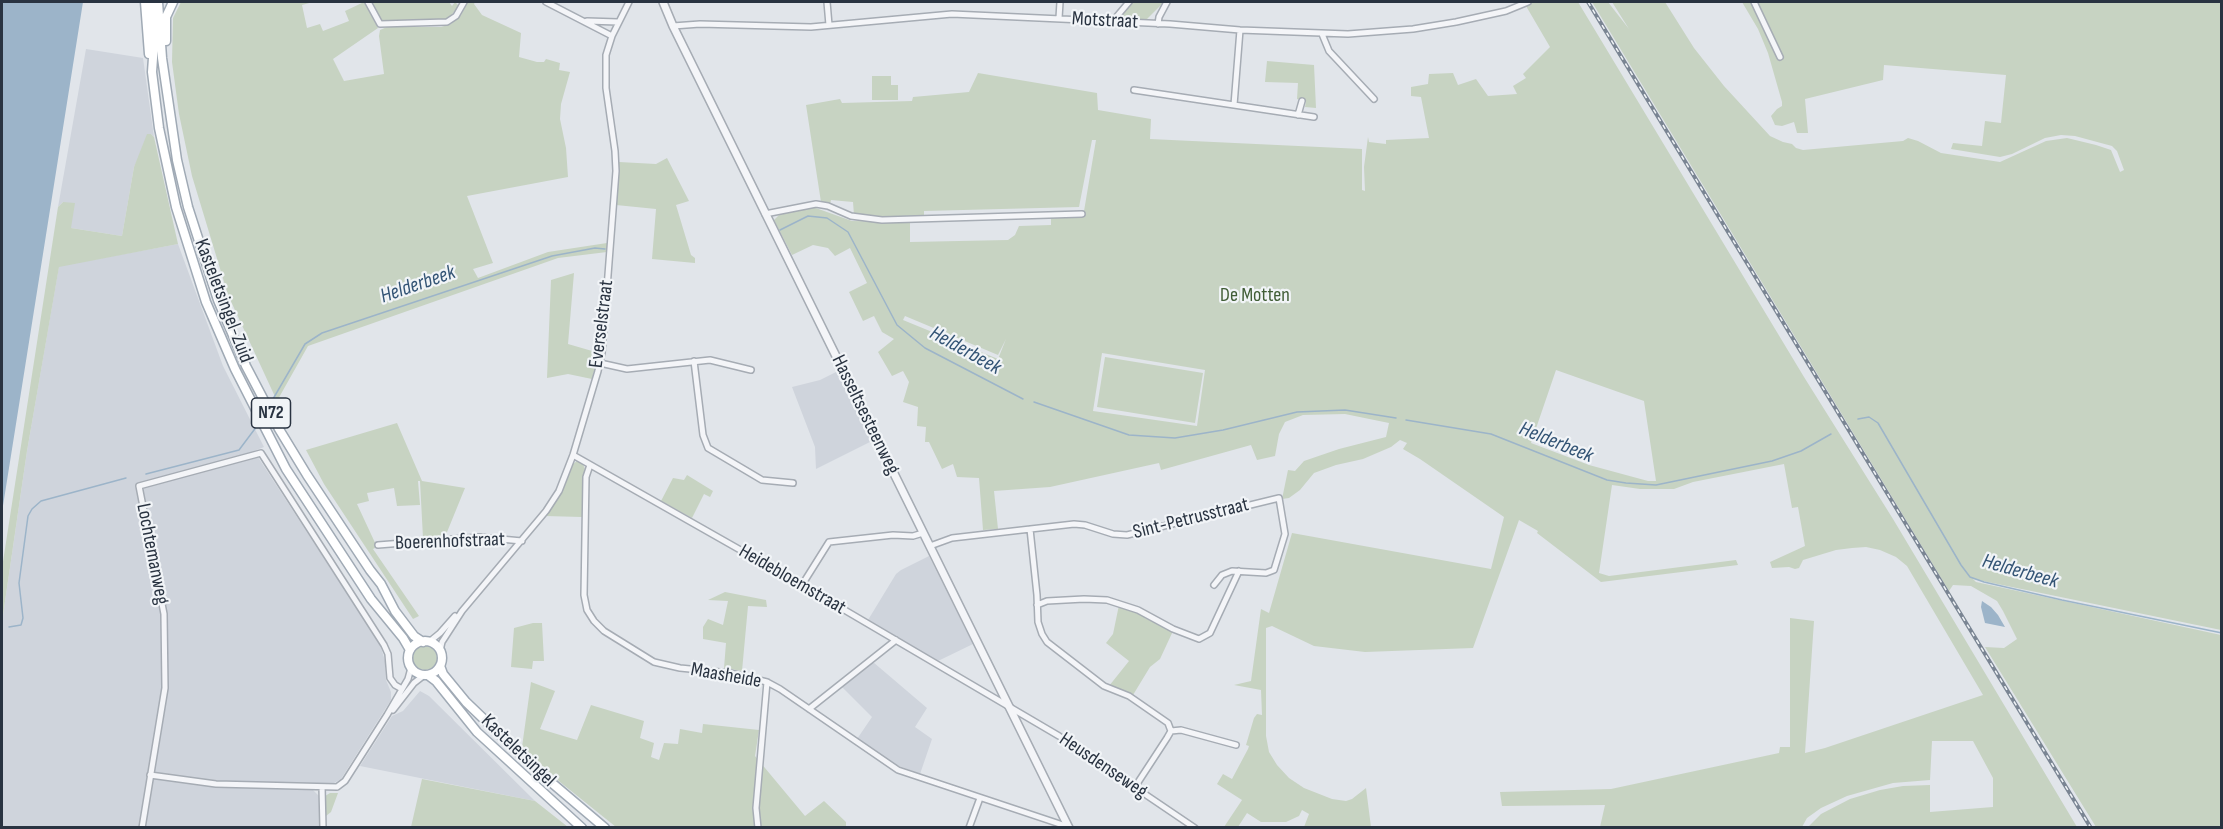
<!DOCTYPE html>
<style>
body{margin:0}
#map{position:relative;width:2223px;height:829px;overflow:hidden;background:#e1e5ea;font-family:"Sofia Sans Condensed",sans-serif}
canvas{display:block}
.frame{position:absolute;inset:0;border:3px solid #293341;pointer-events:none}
</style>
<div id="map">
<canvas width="2223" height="829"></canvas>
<div class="frame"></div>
</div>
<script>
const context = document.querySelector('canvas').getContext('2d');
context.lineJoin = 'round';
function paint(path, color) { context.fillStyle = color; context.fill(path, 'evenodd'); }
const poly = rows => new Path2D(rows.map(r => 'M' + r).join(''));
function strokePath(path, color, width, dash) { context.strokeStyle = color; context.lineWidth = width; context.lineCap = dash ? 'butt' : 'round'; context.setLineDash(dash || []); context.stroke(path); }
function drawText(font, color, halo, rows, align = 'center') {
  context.font = font + ' "Sofia Sans Condensed",sans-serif'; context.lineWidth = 4.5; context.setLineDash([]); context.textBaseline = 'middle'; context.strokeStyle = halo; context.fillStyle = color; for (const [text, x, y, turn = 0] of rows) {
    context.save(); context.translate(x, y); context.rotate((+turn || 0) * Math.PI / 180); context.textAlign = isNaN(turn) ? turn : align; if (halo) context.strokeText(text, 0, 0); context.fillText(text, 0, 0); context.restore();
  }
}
paint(poly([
 [86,49,143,58,154,137,151,134,134,167,122,236,71,228,63,202,58,207],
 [178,244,223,366,264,447,254,451,380,644,385,661,386,680,391,692,391,700,341,779,334,783,313,784,313,790,319,796,320,827,2,828,2,622,27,451,59,266],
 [838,371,872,441,816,469,815,447,792,387,820,380],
 [929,556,973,644,938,661,868,620,896,574,901,570],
 [873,662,927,708,915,727,932,739,920,774,894,764,857,739,872,717,842,687],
 [420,691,429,696,535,801,360,766,392,716,403,711]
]), '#cfd4dc');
paint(poly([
 [181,2,313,2,302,5,307,28,320,24,323,31,349,21,345,11,364,2,378,28,333,59,344,81,384,74,379,36,380,30,387,27,441,27,451,24,461,15,468,2,475,2,474,4,482,15,521,33,519,57,537,62,544,62,546,59,560,63,559,70,570,72,561,104,560,119,566,148,568,177,467,196,493,263,473,269,478,278,548,252,607,243,607,252,558,258,308,346,277,401,228,295,192,176,179,114,172,62,173,18],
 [370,2,449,2,452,6,455,2,459,6,448,19,437,21,386,22,380,20],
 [1132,2,1164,2,1145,21,1124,19,1122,14],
 [1534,2,1578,2,1804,377,1893,519,2077,827,1808,827,1821,814,1850,799,1880,790,1903,786,1930,785,1930,812,1993,807,1993,778,1973,741,1932,741,1930,780,1893,783,1847,796,1821,808,1807,818,1802,827,1600,827,1605,805,1502,806,1500,792,1611,789,1779,753,1780,747,1790,747,1790,618,1814,621,1805,753,1825,748,1983,695,1907,566,1896,557,1880,550,1866,547,1852,548,1836,550,1803,560,1799,568,1795,569,1789,567,1772,568,1770,562,1805,546,1798,507,1792,508,1784,464,1693,482,1674,489,1640,489,1612,485,1599,573,1609,576,1736,560,1738,565,1601,582,1537,533,1538,531,1519,520,1473,648,1365,652,1314,646,1272,626,1266,628,1266,736,1269,752,1277,765,1289,778,1304,788,1332,799,1346,801,1352,799,1366,788,1371,827,1304,827,1309,814,1302,810,1299,816,1286,822,1261,822,1247,813,1238,827,1224,827,1242,800,1217,784,1223,774,1232,779,1248,749,1249,746,1246,745,1254,718,1257,714,1262,715,1261,690,1234,685,1251,681,1261,609,1269,613,1292,533,1491,569,1504,517,1420,459,1403,449,1407,443,1400,440,1391,447,1363,459,1336,465,1314,473,1300,490,1289,498,1282,499,1288,470,1295,471,1304,461,1339,449,1386,437,1389,423,1345,414,1303,415,1285,422,1279,434,1275,456,1257,460,1251,445,1161,470,1159,463,1050,487,994,491,998,529,983,530,979,478,957,477,953,464,942,469,929,442,925,442,926,427,917,426,918,407,903,402,909,382,903,371,892,376,878,352,894,339,882,332,874,316,863,321,849,292,867,283,850,248,835,256,828,248,813,245,792,255,774,220,779,215,813,207,852,221,910,222,910,242,1008,240,1015,235,1019,226,1051,225,1051,218,1083,217,1096,140,1092,140,1079,207,924,211,924,216,869,217,854,215,853,202,831,200,830,204,821,202,806,105,840,99,842,103,912,101,913,97,969,92,978,73,1097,93,1098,110,1151,119,1150,139,1362,149,1362,190,1365,191,1364,167,1368,137,1369,142,1386,144,1386,140,1429,138,1421,97,1411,96,1411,87,1428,84,1429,74,1453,73,1458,85,1476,79,1488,96,1517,94,1513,86,1526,78,1523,74,1550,47,1526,6],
 [905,316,998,355,1006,339,998,359,903,320],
 [1102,353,1205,370,1197,426,1093,411],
 [1556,370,1644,401,1656,481,1648,481,1589,465,1531,443],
 [1592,2,1608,2,1629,29,1612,2,1665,2,1694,48,1724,86,1770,136,1783,142,1792,144,1796,148,1803,150,1903,141,1908,138,1918,141,1941,153,2000,162,2046,141,2067,138,2096,145,2111,150,2120,172,2124,170,2117,151,2112,146,2075,136,2061,135,2045,138,2012,154,2000,157,1951,149,1953,143,1982,146,1985,121,2001,123,2006,75,1884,65,1883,80,1805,99,1808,133,1797,133,1794,122,1782,126,1775,125,1771,116,1777,109,1782,106,1782,102,1768,53,1758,29,1742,2,1751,2,1775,52,1757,2,2221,2,2221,630,1973,579,1976,582,2221,635,2221,827,2096,827,1985,647,2004,648,2017,639,2003,611,1997,601,1971,586,1953,585,1949,591],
 [1267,61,1314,65,1316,108,1305,107,1306,101,1297,99,1298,83,1265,82],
 [872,76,891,76,891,85,898,85,898,100,872,100],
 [147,134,151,134,154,137,178,244,59,267,27,451,2,622,2,568,58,207,63,202,75,203,71,228,122,236,134,167],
 [667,158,689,201,676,205,691,255,695,258,695,263,652,259,656,209,616,205,619,162,656,164],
 [574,273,568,344,599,353,594,371,592,379,568,374,547,378,551,280],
 [1105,357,1203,373,1195,423,1097,407],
 [397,423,422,481,465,488,445,537,423,538,420,481,418,481,420,505,397,506,394,488,367,493,369,501,357,504,377,547,373,549,419,616,413,619,324,484,306,450],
 [577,461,582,462,585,469,583,481,582,517,545,516,565,484,573,464],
 [687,475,713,491,710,497,704,494,692,518,661,501,673,478,684,480],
 [725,592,766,600,767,607,748,606,742,671,724,668,726,643,703,639,703,627,708,619,723,625,728,601,708,600],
 [1119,605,1146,615,1145,618,1153,622,1155,620,1173,631,1160,659,1150,667,1133,695,1109,686,1129,661,1106,643,1113,634],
 [533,623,542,623,544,661,533,661,532,669,511,667,514,628],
 '413 658a12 12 0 1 1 24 0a12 12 0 1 1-24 0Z',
 [531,682,555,691,540,729,577,740,591,705,644,721,640,738,654,743,651,757,659,760,664,743,678,744,680,729,702,733,703,724,759,730,755,756,805,816,824,801,846,822,846,827,616,827,560,782,522,747],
 [422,779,535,801,568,827,411,827],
 [330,793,338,793,331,812,326,816,325,796]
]), '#c7d3c2');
paint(poly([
 [2,2,83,2,2,512],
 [1982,601,1991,607,1998,615,2005,627,1985,623,1981,607]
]), '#9cb4c9');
strokePath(poly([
 [780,230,808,216,827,218,848,232,897,325,925,348,1023,399],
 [273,399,305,344,322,333,552,256,595,248,605,249],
 [1034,402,1129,435,1175,438,1223,430,1297,412,1345,410,1396,418],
 [1858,419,1869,417,1878,423,1961,565,1970,577,1984,582,2062,600,2222,633],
 [1406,420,1491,434,1607,480,1626,483,1656,485,1772,461,1801,451,1831,434],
 [146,474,239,450,257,426],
 [9,627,21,625,23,618,19,583,28,516,32,509,41,501,126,478]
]), '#9cb4c9', 1.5);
const minor = poly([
 [368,2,380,24,447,22,456,16,464,2],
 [546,2,612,36],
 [827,2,829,25],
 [1754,2,1780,57],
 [1059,18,1060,2],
 [587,21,618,22],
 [1112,22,1129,2],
 [1158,24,1159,17,1167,2],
 [673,26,700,24,811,27,952,14,1170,24,1240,30,1348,34,1413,29,1456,22,1506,11,1528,2],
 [1322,34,1329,51,1374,99],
 [1134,90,1314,117],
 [1234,105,1240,30],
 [1298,115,1302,101],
 [765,214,816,204,828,206,851,216,882,220,1082,214],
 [694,361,703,435,708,448,762,480,793,483],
 [600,363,627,369,710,360,751,370],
 [573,455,802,585,1059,736,1195,828],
 [590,465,586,477,584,595,587,610,594,621,604,631,654,662,680,668,730,673,767,682,780,689,898,770,1069,827],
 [1030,529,1037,595,1038,622,1042,634,1047,642,1104,686,1129,696,1168,723,1171,731,1167,738,1135,787],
 [378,545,479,537,522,541],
 [930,546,952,538,1074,524,1085,525,1113,534,1127,535,1279,498,1285,534,1274,570,1266,573,1232,571,1222,575,1214,585],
 [802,585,829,542,893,535,913,536,923,533],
 [1037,605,1047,601,1084,599,1107,600,1138,610,1173,629,1199,639,1210,633,1239,571],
 [429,642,440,633,455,616],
 [440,651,442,642,462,611,546,511,559,491,573,455,598,371,602,353,616,171,615,151,606,88,606,55,612,36,629,2],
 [809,709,896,640],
 [393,710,414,683,423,676],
 [1171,731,1181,730,1236,745],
 [150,775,216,784,337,787,345,781,387,715,408,679,411,668],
 [322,787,323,828],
 [142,828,165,688,164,614,139,486,261,453,384,645,388,654,390,678,395,685,402,689],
 [758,828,756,808,767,682],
 [969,828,980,798]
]);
const tertiary = poly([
 [663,2,673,26,1069,828]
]);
const primary = poly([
 [145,2,149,54],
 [152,2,154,44,152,72,159,128,176,207,206,302,235,369,286,469,371,599,403,638,410,650],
 [158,2,162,58,177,160,188,207,218,300,246,366,279,429,307,475,370,570,381,584,395,611,414,636,423,642],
 [166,41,166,17,173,2],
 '408 658a17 17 0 1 1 34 0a17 17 0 1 1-34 0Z',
 [440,666,443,674,466,702,539,772,605,828],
 [428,675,436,681,477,732,582,828]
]);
strokePath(minor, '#a6acb4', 8);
strokePath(tertiary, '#a6acb4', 10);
strokePath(primary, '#a0aab5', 11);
strokePath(minor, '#f4f5f8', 5);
strokePath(tertiary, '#f4f5f8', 7);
strokePath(primary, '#fff', 8);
const rail = poly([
 [1588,2,2091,828]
]);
strokePath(rail, '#7a8593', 4);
strokePath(rail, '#f1f4f7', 1.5, [4.5]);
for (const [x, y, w] of [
 [271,413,39]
]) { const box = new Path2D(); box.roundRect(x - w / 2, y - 15, w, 30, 4.5); context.fillStyle = '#f1f4f7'; context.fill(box); strokePath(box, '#293341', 1.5); }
drawText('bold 18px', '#293341', null, [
 ["N72",271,413]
]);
drawText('20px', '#293341', '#f1f4f7', [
 ["Motstraat",1105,21,3],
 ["Kasteletsingel-Zuid",223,301,69],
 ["Everselstraat",602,324,-83],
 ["Hasseltsesteenweg",865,415,64],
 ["Sint-Petrusstraat",1191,519,-14],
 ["Boerenhofstraat",450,542,-2],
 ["Lochtemanweg",152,554,79],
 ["Heidebloemstraat",792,580,30],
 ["Maasheide",726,676,10],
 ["Kasteletsingel",518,751,44],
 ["Heusdenseweg",1103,766,34]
]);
drawText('20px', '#405d36', '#f1f4f7', [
 ["De Motten",1255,296]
]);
drawText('italic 21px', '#335475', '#f1f4f7', [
 ["Helderbeek",418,285,-19],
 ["Helderbeek",965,351,29],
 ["Helderbeek",1556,443,22],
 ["Helderbeek",2020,572,16]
]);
</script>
